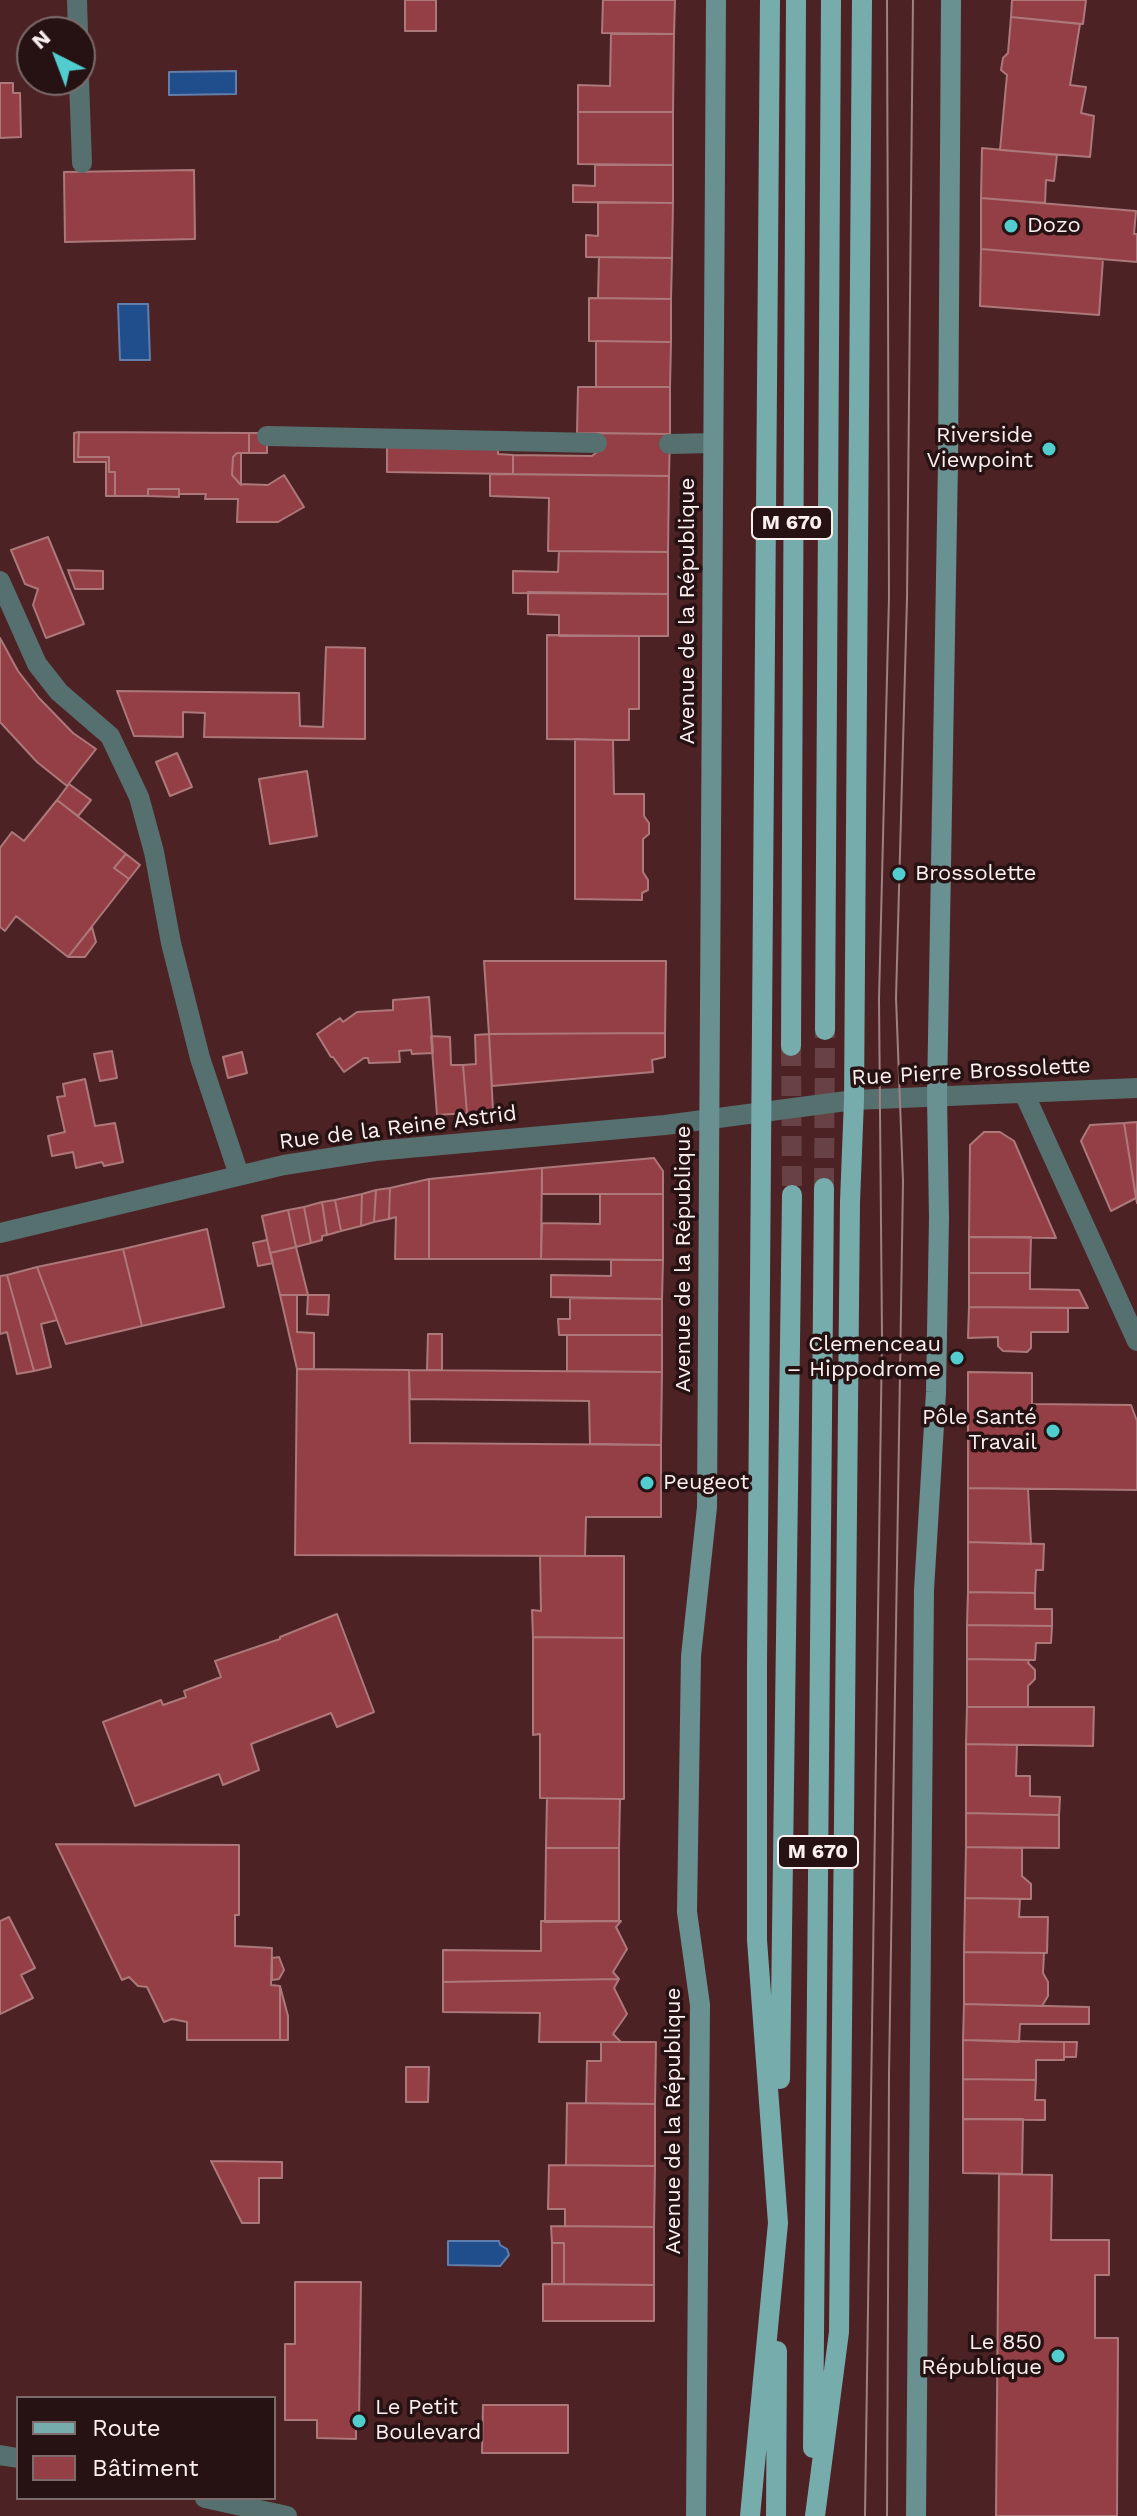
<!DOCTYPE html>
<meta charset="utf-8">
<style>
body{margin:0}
#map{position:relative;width:1137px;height:2516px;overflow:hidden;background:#4d2225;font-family:"Work Sans",sans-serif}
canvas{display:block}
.legend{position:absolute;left:16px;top:2396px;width:260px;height:104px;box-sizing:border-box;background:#261213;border:2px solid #7c6b6b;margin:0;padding:10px 14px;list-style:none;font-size:24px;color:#fcf0f0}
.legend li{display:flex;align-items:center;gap:16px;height:40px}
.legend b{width:40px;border:2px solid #7c6b6b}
.north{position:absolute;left:16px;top:16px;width:80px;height:80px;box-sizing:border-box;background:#261213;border:2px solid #7c6b6b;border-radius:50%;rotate:318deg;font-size:22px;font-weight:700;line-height:32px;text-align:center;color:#fcf0f0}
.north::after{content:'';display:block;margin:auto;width:28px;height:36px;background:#52cdcf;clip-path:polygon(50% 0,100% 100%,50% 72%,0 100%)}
</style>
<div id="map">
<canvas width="1137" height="2516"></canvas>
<ul class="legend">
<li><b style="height:10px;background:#77acad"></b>Route</li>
<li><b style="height:22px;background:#943f46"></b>Bâtiment</li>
</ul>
<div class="north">N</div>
</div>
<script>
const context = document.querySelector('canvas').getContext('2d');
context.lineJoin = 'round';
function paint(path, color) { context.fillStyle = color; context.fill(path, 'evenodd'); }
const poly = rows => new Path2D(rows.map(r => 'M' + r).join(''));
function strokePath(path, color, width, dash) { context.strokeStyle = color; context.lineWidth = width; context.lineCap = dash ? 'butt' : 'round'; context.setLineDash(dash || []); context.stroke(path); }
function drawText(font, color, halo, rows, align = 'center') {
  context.font = font + ' "Work Sans",sans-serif'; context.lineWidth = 7; context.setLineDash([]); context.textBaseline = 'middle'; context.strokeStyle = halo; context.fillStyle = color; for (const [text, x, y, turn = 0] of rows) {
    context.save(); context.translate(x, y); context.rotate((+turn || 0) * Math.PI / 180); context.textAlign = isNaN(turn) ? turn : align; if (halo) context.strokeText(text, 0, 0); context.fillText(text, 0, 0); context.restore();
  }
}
const water = poly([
 [236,71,236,94,169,95,169,72,236,71],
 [118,304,148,304,150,360,120,360,118,304],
 [448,2241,499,2241,500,2245,507,2249,509,2255,500,2266,448,2265,448,2241]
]);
paint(water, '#204d8c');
strokePath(water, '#627eaa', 2);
const building = poly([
 [405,0,436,0,436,31,405,31,405,0],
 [603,0,675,0,674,34,602,33,603,0],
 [1012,0,1086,0,1083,24,1011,17,1012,0],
 [1011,17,1080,24,1070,85,1086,87,1081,113,1094,116,1090,157,1000,150,1007,75,1001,70,1003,58,1008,53,1011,17],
 [611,34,674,34,673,112,578,112,578,85,610,86,611,34],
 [0,83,13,83,13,93,20,93,21,137,0,138,0,83],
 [578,112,673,112,673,165,578,164,578,112],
 [982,148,1057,155,1054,181,1046,180,1045,203,981,198,982,148],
 [595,165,673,165,673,203,573,202,573,185,595,186,595,165],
 [194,170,195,239,65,242,64,172,194,170],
 [981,198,1136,211,1134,234,1137,234,1137,262,981,249,981,198],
 [598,202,673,203,672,258,586,257,586,235,598,236,598,202],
 [981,249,1103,259,1099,315,980,306,981,249],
 [599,257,672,258,671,299,598,298,599,257],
 [589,298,671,299,671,342,589,341,589,298],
 [596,341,671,342,670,387,596,387,596,341],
 [578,387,670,387,670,434,577,433,578,387],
 [79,432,249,433,249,453,237,453,233,457,232,475,240,484,268,485,284,475,304,507,278,522,237,522,238,499,205,499,206,494,179,494,179,489,148,489,148,496,115,496,115,472,109,472,109,457,78,457,79,432],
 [79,432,78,457,109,457,109,472,115,472,115,496,106,496,106,462,74,462,74,433,79,432],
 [249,433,267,433,267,453,249,453,249,433],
 [597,433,670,434,669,476,513,474,513,455,592,456,597,452,597,433],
 [387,447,498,449,498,454,513,455,513,474,387,472,387,447],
 [237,453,241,453,241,485,232,475,233,457,237,453],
 [490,474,669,476,668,552,548,551,549,498,490,496,490,474],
 [148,489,179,489,179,497,148,496,148,489],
 [48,537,84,624,46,638,33,605,38,589,25,584,11,550,48,537],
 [559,551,668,552,668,594,513,593,513,571,558,572,559,551],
 [68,570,103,571,103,589,75,589,68,570],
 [528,592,668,594,668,636,559,636,559,615,528,614,528,592],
 [547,635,639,636,639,709,629,709,629,740,547,739,547,635],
 [0,638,18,671,39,698,73,733,96,749,67,786,37,762,0,722,0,638],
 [326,647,365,648,365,739,204,737,205,713,183,712,183,737,134,736,117,691,299,693,300,726,323,727,326,647],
 [575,739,613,740,614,794,644,794,644,816,649,823,649,834,643,839,643,872,648,880,648,890,642,893,642,900,575,899,575,739],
 [177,753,192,787,170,796,156,762,177,753],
 [307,771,317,836,270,844,259,779,307,771],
 [69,784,91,800,78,816,57,800,69,784],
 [57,800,126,854,114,868,129,879,68,957,16,916,5,931,0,927,0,848,12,832,24,841,57,800],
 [126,854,140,865,129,879,114,868,126,854],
 [92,927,96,942,85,957,68,957,92,927],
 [484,961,666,961,665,1033,489,1034,484,961],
 [429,997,433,1053,412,1054,411,1050,399,1051,400,1062,369,1063,368,1058,364,1058,344,1072,333,1057,331,1057,317,1034,340,1018,343,1022,357,1012,393,1010,393,1000,429,997],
 [665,1033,665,1057,652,1060,653,1072,492,1086,489,1034,665,1033],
 [489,1034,493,1111,467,1113,463,1065,476,1064,475,1035,489,1034],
 [431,1036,450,1037,451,1065,463,1065,467,1113,437,1115,431,1036],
 [112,1051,117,1078,100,1081,94,1054,112,1051],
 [242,1052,247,1073,228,1078,223,1057,242,1052],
 [85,1079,95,1126,115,1123,123,1162,104,1166,102,1162,76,1168,73,1152,52,1156,48,1136,65,1132,57,1097,65,1096,63,1084,85,1079],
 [1137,1122,1137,1203,1124,1123,1137,1122],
 [1124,1123,1136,1198,1111,1211,1081,1141,1090,1125,1124,1123],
 [984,1132,1000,1132,1014,1141,1056,1238,969,1237,970,1145,984,1132],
 [654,1158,663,1171,663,1194,542,1194,542,1168,654,1158],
 [542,1168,541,1259,429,1259,429,1179,542,1168],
 [429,1179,429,1259,395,1259,396,1217,389,1219,390,1188,429,1179],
 [390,1188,389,1219,374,1222,376,1190,390,1188],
 [376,1190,374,1222,361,1226,362,1194,376,1190],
 [362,1194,361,1226,341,1231,335,1200,362,1194],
 [600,1194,663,1194,663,1260,541,1259,542,1223,600,1224,600,1194],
 [335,1200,341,1231,327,1235,322,1202,335,1200],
 [322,1202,327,1235,322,1236,322,1240,311,1243,304,1207,322,1202],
 [304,1207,311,1243,296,1247,288,1210,304,1207],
 [288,1210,296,1247,270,1253,262,1216,288,1210],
 [207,1229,224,1307,142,1326,123,1249,207,1229],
 [969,1237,1031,1237,1030,1273,969,1273,969,1237],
 [267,1240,273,1263,258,1266,253,1243,267,1240],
 [296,1247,308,1295,280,1295,270,1253,296,1247],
 [123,1249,142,1326,66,1344,37,1267,123,1249],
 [611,1260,663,1260,662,1299,551,1297,551,1275,611,1276,611,1260],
 [37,1267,57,1320,41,1324,51,1367,34,1371,7,1275,37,1267],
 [969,1273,1030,1273,1030,1289,1079,1290,1088,1308,969,1307,969,1273],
 [7,1275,34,1371,17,1374,7,1332,0,1334,0,1276,7,1275],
 [280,1295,297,1295,297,1332,314,1333,314,1369,297,1369,280,1295],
 [308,1295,329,1295,328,1315,307,1314,308,1295],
 [570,1298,662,1299,662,1335,559,1335,558,1319,570,1319,570,1298],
 [969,1307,1068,1308,1068,1332,1031,1332,1031,1348,1027,1352,1003,1351,998,1346,998,1337,968,1338,969,1307],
 [428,1334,442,1334,442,1370,427,1370,428,1334],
 [567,1335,662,1335,662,1372,567,1371,567,1335],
 [297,1369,409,1370,410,1443,661,1445,661,1517,586,1517,585,1556,295,1555,297,1369],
 [409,1370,662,1372,661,1445,590,1444,589,1401,410,1399,409,1370],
 [968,1372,1032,1373,1032,1404,1131,1405,1137,1421,1137,1490,968,1488,968,1372],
 [968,1488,1028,1489,1031,1544,968,1542,968,1488],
 [968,1542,1044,1544,1043,1570,1036,1570,1035,1593,968,1592,968,1542],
 [540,1556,624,1556,624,1638,533,1637,532,1610,541,1611,540,1556],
 [968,1592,1035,1593,1035,1609,1052,1609,1052,1626,967,1625,968,1592],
 [337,1614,374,1712,337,1727,331,1713,251,1744,259,1770,223,1785,219,1774,135,1806,103,1722,161,1700,163,1705,186,1697,184,1691,221,1677,215,1661,280,1639,280,1637,337,1614],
 [967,1625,1052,1626,1051,1643,1036,1643,1035,1660,967,1659,967,1625],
 [533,1637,624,1638,624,1799,540,1798,540,1734,533,1735,533,1637],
 [967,1659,1029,1660,1028,1663,1035,1670,1035,1679,1028,1686,1028,1707,967,1707,967,1659],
 [967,1707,1094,1707,1093,1746,966,1744,967,1707],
 [966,1744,1017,1745,1016,1776,1030,1776,1030,1796,1060,1797,1059,1815,966,1813,966,1744],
 [547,1798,620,1799,619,1848,546,1848,547,1798],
 [966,1813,1059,1815,1059,1848,966,1847,966,1813],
 [56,1844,239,1845,239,1915,235,1915,235,1946,272,1948,271,1985,280,1986,280,2040,187,2040,187,2022,172,2019,164,2022,147,1987,138,1986,129,1977,122,1980,56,1844],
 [966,1847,1022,1848,1022,1876,1031,1884,1031,1899,965,1898,966,1847],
 [546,1848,619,1848,619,1921,545,1922,546,1848],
 [965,1898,1020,1899,1019,1917,1048,1917,1047,1953,964,1952,965,1898],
 [9,1917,35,1968,21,1975,33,1998,0,2014,0,1921,9,1917],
 [541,1921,621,1921,616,1927,627,1949,613,1972,619,1979,443,1982,443,1950,541,1951,541,1921],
 [964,1952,1044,1953,1043,1973,1048,1982,1048,1996,1042,2006,964,2004,964,1952],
 [279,1957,284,1970,279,1979,272,1980,272,1958,279,1957],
 [619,1979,614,1988,627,2014,613,2034,621,2042,539,2042,540,2013,443,2012,443,1982,619,1979],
 [280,1986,288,2016,288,2040,280,2040,280,1986],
 [964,2004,1089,2007,1089,2024,1020,2024,1019,2042,963,2040,964,2004],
 [963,2040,1064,2042,1064,2060,1036,2060,1036,2080,963,2079,963,2040],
 [601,2042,656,2042,655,2104,586,2103,587,2061,601,2061,601,2042],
 [1064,2042,1077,2042,1076,2057,1064,2057,1064,2042],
 [406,2067,429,2067,428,2102,406,2102,406,2067],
 [963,2079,1036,2080,1035,2100,1045,2100,1045,2120,963,2119,963,2079],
 [567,2103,655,2104,655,2166,566,2165,567,2103],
 [963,2119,1023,2119,1022,2174,963,2173,963,2119],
 [211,2161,282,2162,282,2178,259,2178,259,2223,242,2223,211,2161],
 [549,2165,655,2166,654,2227,565,2226,565,2209,548,2209,549,2165],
 [999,2174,1052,2175,1051,2240,1109,2240,1109,2275,1095,2275,1095,2338,1118,2338,1117,2516,996,2516,999,2174],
 [551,2226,654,2227,654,2285,564,2284,564,2243,552,2243,551,2226],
 [552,2243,564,2243,564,2284,552,2284,552,2243],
 [295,2282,361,2282,359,2421,356,2421,356,2439,317,2438,317,2420,285,2420,285,2344,295,2344,295,2282],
 [543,2284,654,2285,654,2321,543,2321,543,2284],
 [483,2405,568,2405,568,2453,482,2453,483,2405]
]);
paint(building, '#943f46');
strokePath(building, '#ac787a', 2);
strokePath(poly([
 [791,1046,792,1195],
 [824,1188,825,1030]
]), '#674143', 20, [20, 10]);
strokePath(poly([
 [77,0,78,32],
 [79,80,82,163],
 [267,436,597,443],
 [669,444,713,443],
 [0,581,37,664,59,692,110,736,139,797,154,852,171,943,200,1058,239,1175]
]), '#566f6f', 20);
strokePath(poly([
 [1024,1093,1137,1341],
 [0,1233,284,1165,375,1151,665,1125,854,1100,1137,1088],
 [0,2455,18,2458],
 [205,2498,287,2516]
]), '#566f6f', 20);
strokePath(poly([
 [696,2516,700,2005,687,1912,691,1656,707,1507,716,0],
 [916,2516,924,1590,936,1392,939,1218,937,1096,948,462,951,0]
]), '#699192', 20);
strokePath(poly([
 [825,1030,831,0],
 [791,1046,796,0],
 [780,2079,792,1195],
 [813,2448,824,1188],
 [750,2516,778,2223,757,1940,757,1665,770,0],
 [776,2516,777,2351],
 [815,2516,839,2332,850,1202,854,1100,862,0]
]), '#77acad', 20);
strokePath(poly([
 [865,2516,882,1336,879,999,889,597,887,0],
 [887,2516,889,2074,903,1181,896,998,907,599,913,0]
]), '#9e8182', 2);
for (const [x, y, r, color] of [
 [1011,226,8,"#52cdcf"],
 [1049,449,8,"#52cdcf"],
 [899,874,8,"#52cdcf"],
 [957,1358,8,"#52cdcf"],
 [1053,1431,8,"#52cdcf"],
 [647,1483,8,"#52cdcf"],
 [1058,2356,8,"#52cdcf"],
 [359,2421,8,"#52cdcf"]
]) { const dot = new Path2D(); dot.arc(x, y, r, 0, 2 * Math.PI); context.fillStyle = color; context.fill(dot); strokePath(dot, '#261213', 3); }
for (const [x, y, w] of [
 [792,523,80],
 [818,1852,80]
]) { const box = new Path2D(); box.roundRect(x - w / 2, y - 16, w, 32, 6); context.fillStyle = '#261213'; context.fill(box); strokePath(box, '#fcf0f0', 2); }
drawText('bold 20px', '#fcf0f0', null, [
 ["M 670",792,523],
 ["M 670",818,1852]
]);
drawText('22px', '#fcf0f0', '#261213', [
 ["Dozo",1027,226],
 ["Riverside",1033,436,"right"],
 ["Viewpoint",1033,461,"right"],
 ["Brossolette",915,874],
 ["Clemenceau",941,1345,"right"],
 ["– Hippodrome",941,1370,"right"],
 ["Pôle Santé",1037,1418,"right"],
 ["Travail",1037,1443,"right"],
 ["Peugeot",663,1483],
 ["Le 850",1042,2343,"right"],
 ["République",1042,2368,"right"],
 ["Le Petit",375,2408],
 ["Boulevard",375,2433]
], 'left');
drawText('22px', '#fcf0f0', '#261213', [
 ["Avenue de la République",688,611,-90],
 ["Rue Pierre Brossolette",971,1072,-3],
 ["Rue de la Reine Astrid",398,1128,-7],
 ["Avenue de la République",684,1259,-90],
 ["Avenue de la République",674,2121,-90]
]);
</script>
